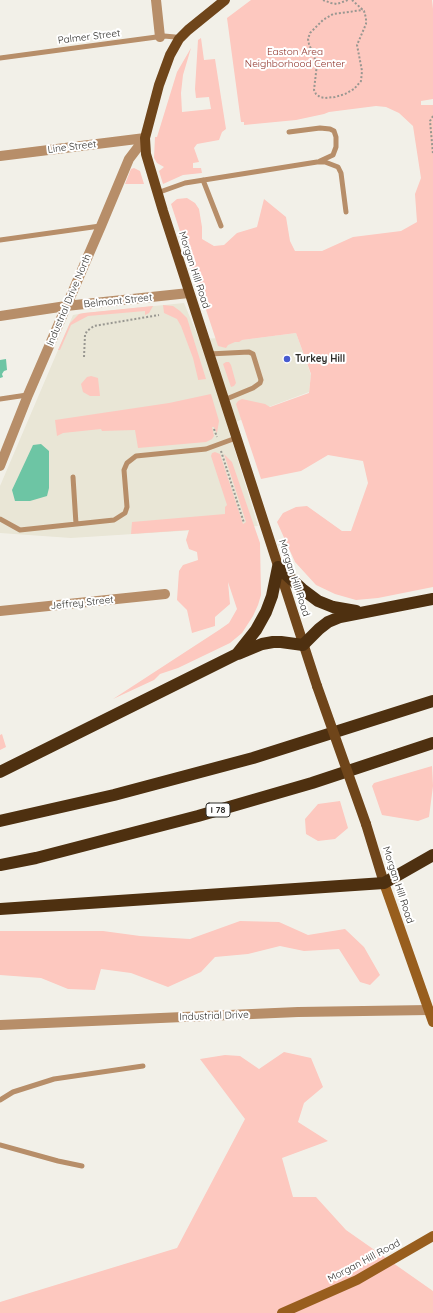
<!DOCTYPE html>
<style>
body{margin:0}
canvas{display:block;background:#f2f0e8}
</style>
<canvas width="433" height="1313"></canvas>
<script>
const context = document.querySelector('canvas').getContext('2d');
context.lineJoin = 'round';
function paint(path, color) { context.fillStyle = color; context.fill(path, 'evenodd'); }
const poly = rows => new Path2D(rows.map(r => 'M' + r).join(''));
function strokePath(path, color, width, dash) { context.strokeStyle = color; context.lineWidth = width; context.lineCap = dash ? 'butt' : 'round'; context.setLineDash(dash || []); context.stroke(path); }
function drawText(font, color, halo, rows, align = 'center') {
  context.font = font + ' Quicksand,sans-serif'; context.lineWidth = 4; context.setLineDash([]); context.textBaseline = 'middle'; context.strokeStyle = halo; context.fillStyle = color; for (const [text, x, y, turn = 0] of rows) {
    context.save(); context.translate(x, y); context.rotate((+turn || 0) * Math.PI / 180); context.textAlign = isNaN(turn) ? turn : align; if (halo) context.strokeText(text, 0, 0); context.fillText(text, 0, 0); context.restore();
  }
}
paint(poly([
 [184,303,199,339,222,338,242,340,296,333,311,375,309,392,266,408,246,418,227,425,258,526,71,538,0,533,0,486,73,315,84,313]
]), '#e9e6d6');
paint(poly([
 [251,0,432,0,433,9,433,99,421,101,421,105,433,105,433,587,378,598,356,600,335,594,316,585,295,562,277,522,283,513,296,507,307,506,342,531,351,531,368,483,363,461,328,455,301,471,261,479,236,404,238,401,242,399,265,404,270,407,309,393,311,374,296,333,242,340,239,342,235,342,228,345,226,348,218,346,171,204,177,199,187,198,195,203,199,209,202,227,202,239,214,246,224,245,237,233,257,227,264,199,286,217,290,241,295,251,322,251,353,237,401,231,417,222,415,194,421,178,413,126,399,113,386,107,376,106,329,112,324,114,296,120,244,125,244,122,241,122,227,18],
 [201,38,204,60,215,59,226,129,222,132,219,140,197,144,194,148,199,162,193,163,193,168,201,168,202,173,183,175,163,184,159,171,164,167,157,163,154,158,155,137,157,137,177,72,191,48,183,75,181,93,182,112,211,109,209,97,196,98,195,89,198,40],
 [134,168,140,171,144,184,125,184,131,169],
 [163,305,173,306,180,311,187,318,206,379,198,380,198,379,193,358,181,326,177,319,164,313],
 [153,306,149,313,145,315,145,311,88,316,71,325,60,350,58,350,70,323,79,314,84,313],
 [226,362,229,362,231,365,236,383,234,386,231,387,223,364],
 [91,376,98,378,100,396,90,396,83,392,81,384,87,377],
 [211,394,219,421,217,433,214,427,212,427,214,436,212,439,206,442,138,448,135,430,102,431,101,429,63,433,57,436,55,420,169,403],
 [215,452,220,454,243,524,246,522,224,454,232,462,260,543,261,595,258,605,253,616,242,633,230,643,178,668,160,674,154,680,113,699,219,630,229,623,237,609,228,582,230,604,215,617,215,626,192,633,187,610,177,600,179,571,183,565,198,560,197,552,189,549,186,540,189,530,131,534,132,522,225,514,225,507,227,505,211,456,212,453],
 [2,734,6,747,0,750,0,735],
 [432,766,433,786,429,817,418,821,382,815,372,786,374,783],
 [340,801,348,828,335,839,318,841,306,834,305,819,318,804],
 [240,921,279,922,308,935,345,929,364,947,380,975,370,985,360,982,339,949,304,951,280,946,248,954,215,957,201,972,168,987,131,973,101,969,95,990,68,989,41,978,0,975,0,931,103,931,140,936,190,939],
 [284,1052,311,1058,323,1087,304,1103,298,1122,328,1141,282,1158,293,1197,316,1197,346,1230,433,1291,433,1313,0,1313,0,1302,177,1248,245,1119,200,1059,225,1055,240,1056,259,1069]
]), '#fdc8bf');
paint(poly([
 [6,359,7,370,4,371,2,374,3,377,0,378,0,360],
 [41,444,49,451,49,488,47,496,30,501,15,501,12,490,33,445]
]), '#6dc5a4');
strokePath(poly([
 [323,0,331,3,337,4,348,0],
 [352,0,363,10,364,11,366,18,366,24,357,45,362,71,361,81,354,89,345,94,335,97,325,98,320,97,316,94,314,90,317,64,309,44,308,39,310,33,323,20,333,14,363,10],
 [433,116,430,121,433,154],
 [84,357,85,335,87,331,94,326,159,315],
 [214,429,217,437],
 [221,451,244,523]
]), '#989791', 2, [2, 2]);
strokePath(poly([
 [0,58,164,36,175,37,179,39],
 [289,132,320,128,330,129,334,131,336,137,336,147,333,155,320,161],
 [203,180,221,226],
 [157,193,185,183,317,162,325,162,338,167,341,173,346,212],
 [0,240,100,226],
 [209,354,249,352,253,354,261,380,260,383,253,388,224,400],
 [0,399,27,395],
 [73,477,76,524],
 [0,519,20,530,114,520,125,513,127,507,124,470,127,463,136,456,206,449,236,438],
 [0,1100,13,1092,54,1079,143,1066],
 [0,1145,58,1161,82,1166]
]), '#b78e69', 5);
strokePath(poly([
 [156,0,160,37],
 [0,156,145,138],
 [0,316,66,306,189,293],
 [0,466,28,395,101,226,129,159,145,138],
 [0,611,165,594],
 [0,1025,298,1012,429,1010]
]), '#b78e69', 10);
strokePath(poly([
 [384,883,433,1022],
 [282,1313,357,1280,433,1236]
]), '#985e1e', 10);
strokePath(poly([
 [225,0,188,30,179,39,170,55,159,85,145,138,146,154,163,211,317,686],
 [366,824,384,883]
]), '#6f451a', 10);
strokePath(poly([
 [278,567,302,589,318,601,333,607,356,611],
 [238,654,262,644,273,642,281,642,303,645,319,629,328,622,340,617,433,599],
 [0,772,237,654,256,630,266,612,272,596,278,567],
 [0,821,114,795,253,758,433,701],
 [0,865,36,858,198,816,312,783,433,743],
 [0,909,384,883,433,855]
]), '#4e3010', 12);
strokePath(poly([
 [317,686,366,824]
]), '#6f451a', 10);
for (const [x, y, r, color] of [
 [287,359,4,"#475bd0"]
]) { const dot = new Path2D(); dot.arc(x, y, r, 0, 2 * Math.PI); context.fillStyle = color; context.fill(dot); strokePath(dot, '#fff', 1.5); }
for (const [x, y, w] of [
 [218,810,24]
]) { const box = new Path2D(); box.roundRect(x - w / 2, y - 7, w, 14, 3); context.fillStyle = '#fff'; context.fill(box); strokePath(box, '#2f2e2b', 1); }
drawText('bold 9px', '#2f2e2b', null, [
 ["I 78",218,810]
]);
drawText('10px', '#2f2e2b', '#fff', [
 ["Palmer Street",89,37,-7],
 ["Line Street",72,147,-7],
 ["Morgan Hill Road",194,270,72],
 ["Industrial Drive North",69,300,-67],
 ["Belmont Street",118,301,-6],
 ["Morgan Hill Road",294,578,72],
 ["Jeffrey Street",82,603,-6],
 ["Morgan Hill Road",398,885,72],
 ["Industrial Drive",214,1016,-2],
 ["Morgan Hill Road",364,1261,-28]
]);
drawText('10px', '#8e3128', '#fff', [
 ["Easton Area",295,52],
 ["Neighborhood Center",295,64]
]);
drawText('bold 10px', '#2f2e2b', '#fff', [
 ["Turkey Hill",295,359]
], 'left');
</script>
